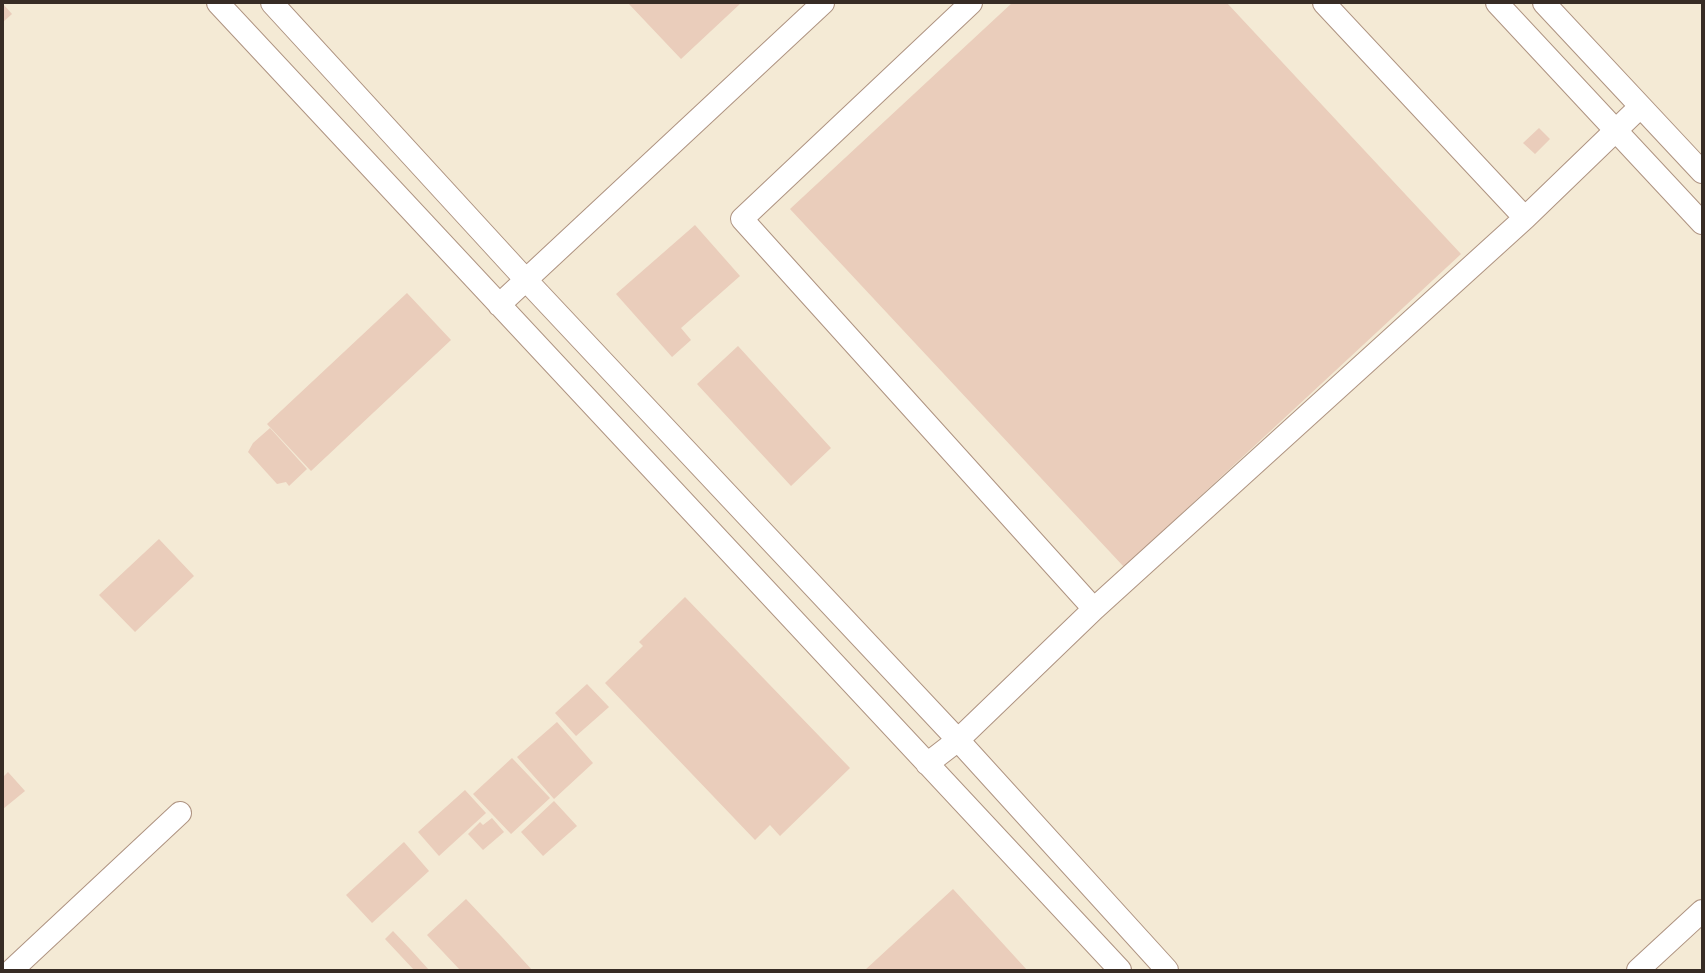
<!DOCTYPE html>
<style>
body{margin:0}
#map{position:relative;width:1705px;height:973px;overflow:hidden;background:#fef2ea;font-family:Inter,sans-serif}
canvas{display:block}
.frame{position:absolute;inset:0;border:4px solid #372c25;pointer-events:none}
</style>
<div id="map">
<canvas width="1705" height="973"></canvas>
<div class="frame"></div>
</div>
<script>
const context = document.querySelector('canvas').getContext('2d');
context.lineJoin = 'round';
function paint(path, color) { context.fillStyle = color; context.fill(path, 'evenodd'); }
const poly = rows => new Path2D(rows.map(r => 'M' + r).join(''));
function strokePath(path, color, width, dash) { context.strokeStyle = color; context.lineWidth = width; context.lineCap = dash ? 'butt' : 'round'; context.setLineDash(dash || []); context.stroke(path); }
paint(poly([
 [3,3,1702,3,1702,970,3,970]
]), '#f4ead5');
paint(poly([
 [628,3,741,3,681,59],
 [1012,3,1227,3,1461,254,1124,567,790,209],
 [3,4,12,14,3,22],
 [1539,128,1550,139,1535,154,1523,143],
 [695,225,740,276,681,328,691,340,672,357,616,294],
 [407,293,451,340,311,471,267,424],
 [738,346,831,448,791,486,697,384],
 [270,428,307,469,289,486,286,482,277,484,248,452,253,443],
 [159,539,194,576,135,632,99,595],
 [685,597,850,768,780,836,770,825,755,840,605,683,643,646,639,642],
 [587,684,609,707,576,736,555,713],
 [557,722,593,763,554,799,517,757],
 [512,758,550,798,511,834,473,794],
 [8,772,25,791,3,809,3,777],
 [465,790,486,813,439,856,418,832],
 [554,801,577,826,543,856,521,832],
 [492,818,504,832,483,850,468,834,480,822,483,825],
 [404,842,429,871,372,923,346,895],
 [953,889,1027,970,865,970],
 [466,899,501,936,532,970,460,970,427,935],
 [393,931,411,950,429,970,414,970,385,939]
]), '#eacdbb');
const minor = poly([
 [218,3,1120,970],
 [272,3,526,280,958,740,1167,970],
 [971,3,742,219,1094,609],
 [1324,3,1525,218],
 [1497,3,1702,223],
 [1544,3,1702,172],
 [499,305,823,3],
 [927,764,958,740,1094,609,1525,218,1640,107],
 [12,970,180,813],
 [1638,970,1702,911]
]);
strokePath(minor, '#ae9381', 24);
strokePath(minor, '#fff', 22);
</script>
